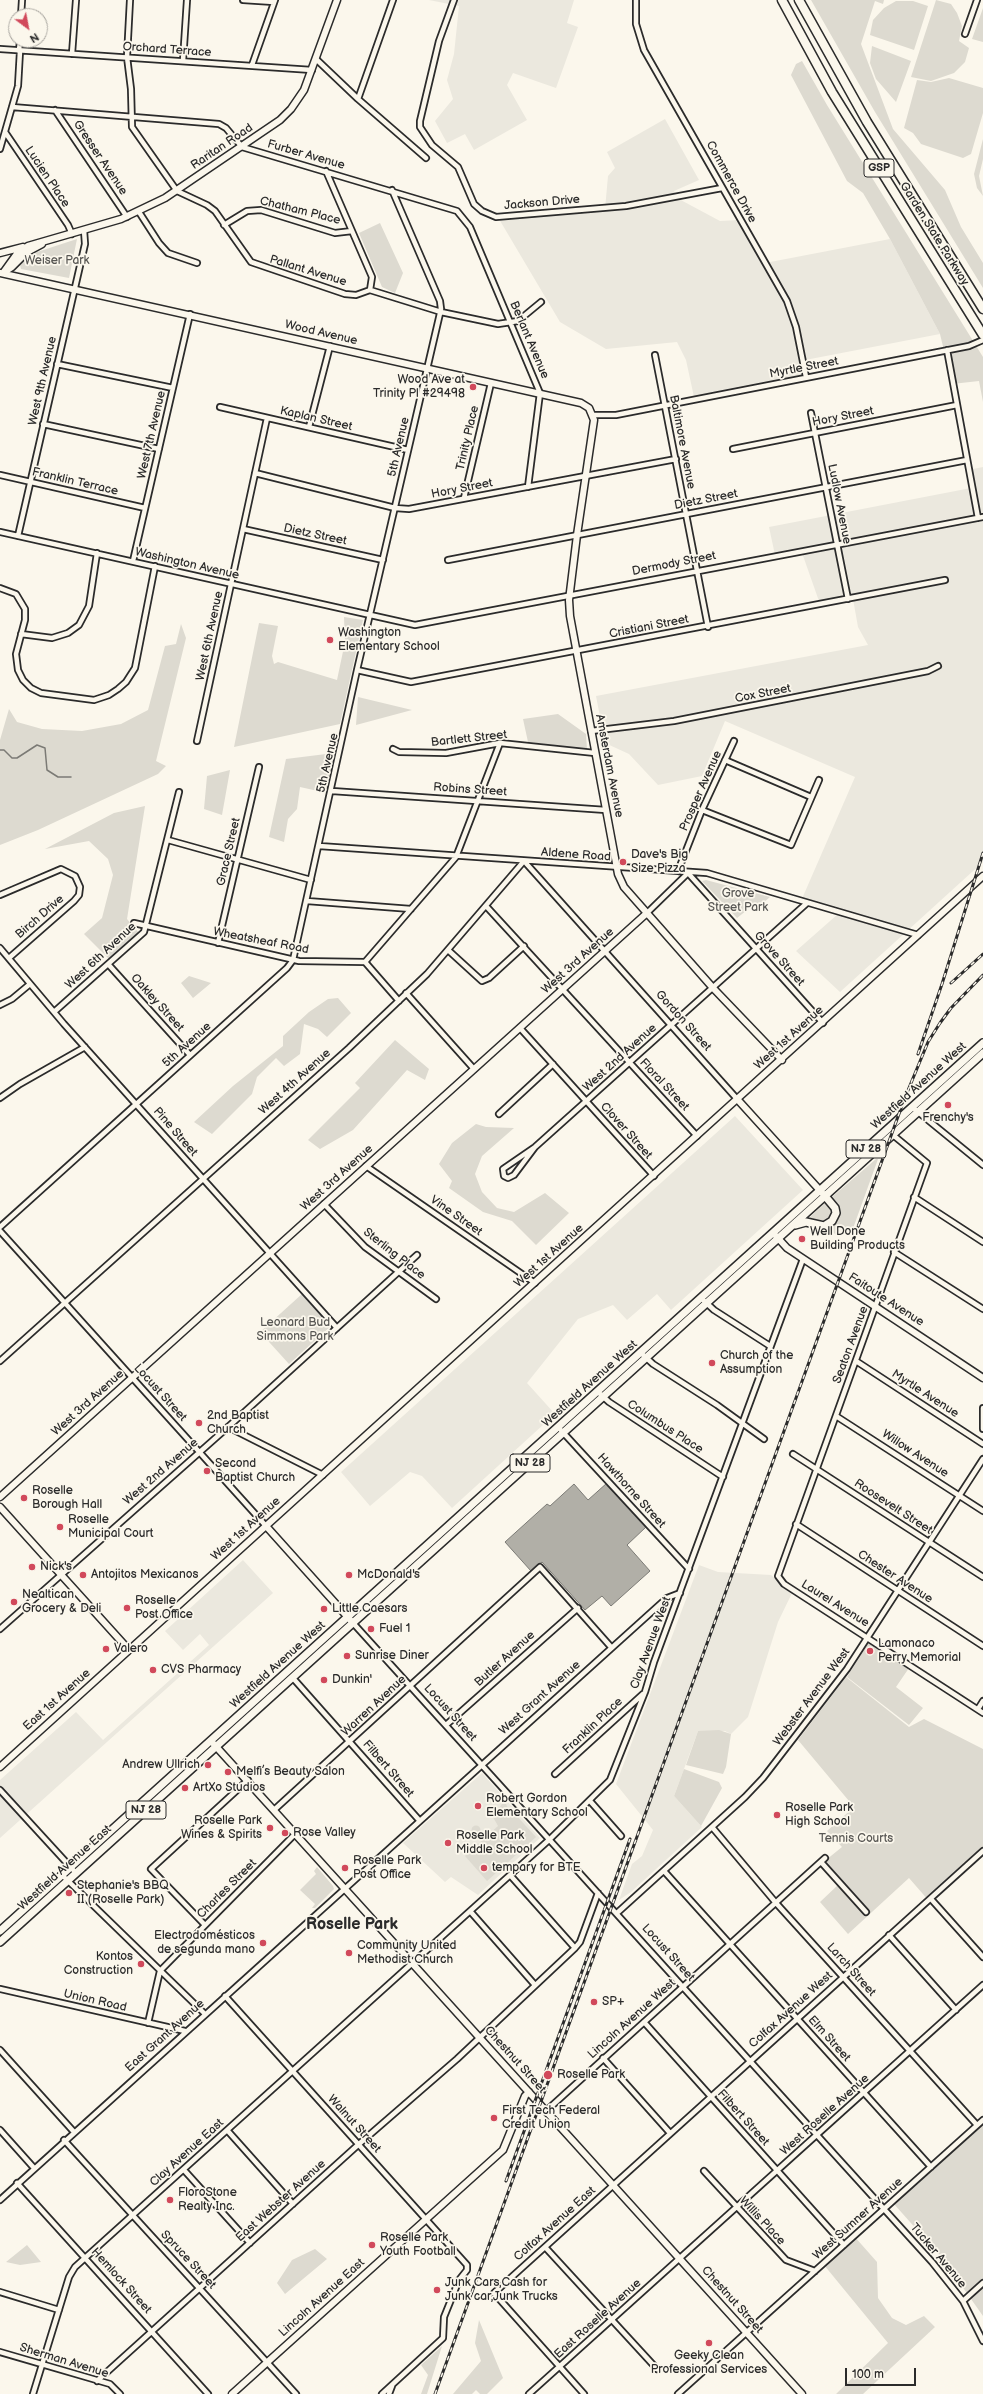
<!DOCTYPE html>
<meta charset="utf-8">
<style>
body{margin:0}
#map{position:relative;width:983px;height:2394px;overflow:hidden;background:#fbf7ec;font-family:"Balsamiq Sans",sans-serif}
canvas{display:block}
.north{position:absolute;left:8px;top:8px;width:40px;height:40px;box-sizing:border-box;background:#fbf7ec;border:1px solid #a8a59f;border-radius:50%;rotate:148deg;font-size:11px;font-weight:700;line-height:16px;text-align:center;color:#2b2b2b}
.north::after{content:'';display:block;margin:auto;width:14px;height:18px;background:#d1495b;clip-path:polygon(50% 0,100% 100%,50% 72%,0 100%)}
.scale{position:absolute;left:845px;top:2368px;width:71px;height:18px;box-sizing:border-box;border:2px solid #2b2b2b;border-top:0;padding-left:5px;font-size:12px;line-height:14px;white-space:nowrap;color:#2b2b2b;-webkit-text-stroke:3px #fbf7ec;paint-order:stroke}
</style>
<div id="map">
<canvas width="983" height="2394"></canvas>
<div class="north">N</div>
<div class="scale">100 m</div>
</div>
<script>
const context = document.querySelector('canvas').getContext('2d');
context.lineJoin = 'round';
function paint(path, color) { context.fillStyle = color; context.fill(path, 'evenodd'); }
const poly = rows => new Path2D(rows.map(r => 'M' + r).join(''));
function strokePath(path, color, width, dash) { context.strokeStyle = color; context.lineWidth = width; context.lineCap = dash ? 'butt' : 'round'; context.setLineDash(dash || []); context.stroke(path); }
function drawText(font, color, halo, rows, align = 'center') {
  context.font = font + ' "Balsamiq Sans",sans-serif'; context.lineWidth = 3.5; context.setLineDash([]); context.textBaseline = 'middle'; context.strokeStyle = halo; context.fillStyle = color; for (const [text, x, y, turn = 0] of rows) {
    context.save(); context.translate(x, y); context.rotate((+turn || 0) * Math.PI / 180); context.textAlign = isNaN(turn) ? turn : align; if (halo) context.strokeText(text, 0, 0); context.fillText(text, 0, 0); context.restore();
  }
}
paint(poly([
 [429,0,574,0,567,23,578,27,556,88,513,73,507,85,527,120,474,150,465,134,447,143,435,121,453,99,447,80,454,54,459,6],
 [665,119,699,180,674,191,677,198,720,221,740,220,765,263,890,239,940,334,800,361,803,376,694,397,686,360,677,342,606,349,560,322,499,219,605,209,608,176,615,168,607,152],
 [983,467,983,862,840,992,796,951,838,914,801,901,855,777,725,721,702,776,658,785,629,754,605,743,596,696,868,645,858,627,853,599,820,604,801,550,775,555,769,527,971,488,968,470],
 [735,1116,803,1190,671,1310,657,1294,627,1320,613,1305,578,1319,527,1383,555,1414,452,1508,422,1476,410,1472,370,1506,341,1472],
 [243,1560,273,1593,0,1838,0,1780,76,1712,103,1740,209,1645,200,1634,183,1650,165,1631],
 [699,1565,718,1572,771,1575,792,1593,778,1622,748,1717,731,1734,725,1731,698,1731,674,1796,702,1827,631,1892,619,1900,632,1864,642,1856,653,1830,616,1784],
 [482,1773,540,1838,478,1895,451,1877,445,1882,403,1843]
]), '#ebe8de');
paint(poly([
 [811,0,884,0,883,4,875,1,861,44,893,129,945,190,961,227,983,263,983,288,875,112],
 [936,0,951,4,957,13,962,26,959,41,969,48,965,62,954,73,931,81,911,77],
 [896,1,913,1,928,6,914,50,870,35,873,20,884,8],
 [983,8,983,42,972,39],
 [872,46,911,61,896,102,876,79,870,63],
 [802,61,827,105,983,357,983,402,979,381,952,384,940,334,890,239,863,193,847,181,791,75,796,64],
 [949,78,983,88,983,113,971,154,963,158,921,144,913,133,904,128,917,80,931,82],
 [983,139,983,159,979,176,983,196,977,188,974,174],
 [380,223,403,273,395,293,382,287,359,233],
 [77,239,69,278,21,269,20,265,31,254],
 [344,617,363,620,340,724,234,747,259,623,278,626,272,656,274,664,278,662,337,680,345,642],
 [181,624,186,638,156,761,166,766,158,774,38,830,0,845,0,740,9,709,17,722,42,729,82,731,121,724,148,710,165,646,176,644],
 [358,697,412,710,356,725],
 [558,714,586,734,587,749,528,742,523,719],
 [334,753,327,793,300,787,297,809,288,819,284,842,269,837,286,759],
 [230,770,222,815,204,809,207,776],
 [145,806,127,919,139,933,111,961,84,934,102,918,113,875,108,859,89,841,45,849,114,813],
 [706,880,770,897,756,909,751,907,737,918,702,881],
 [189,976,211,983,193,998,181,983],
 [338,998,351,1013,327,1037,318,1029,304,1024,300,1054,284,1066,276,1058,257,1077,252,1094,212,1134,194,1122,233,1086,283,1046,283,1036,309,1012,328,999],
 [395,1040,429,1069,425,1080,407,1070,353,1130,320,1149,308,1140,360,1088,355,1083],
 [476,1124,486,1127,514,1128,482,1156,475,1174,482,1192,497,1208,514,1212,545,1193,569,1213,536,1245,512,1221,483,1212,449,1188,452,1181,439,1164,452,1143],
 [876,1159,878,1159,851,1234,840,1226,836,1235,830,1229,826,1232,819,1229,827,1229,838,1220,838,1206,832,1197],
 [826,1202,832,1209,832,1214,829,1220,823,1223,808,1219],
 [302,1294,331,1326,289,1364,260,1332],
 [869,1642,909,1668,896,1687,923,1708,909,1725,847,1677],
 [846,1677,909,1727,924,1719,983,1749,983,1851,929,1901,909,1878,848,1934,820,1902,839,1884,821,1864,842,1847,827,1831,854,1807,798,1740],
 [719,1730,731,1734,726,1767,723,1774,686,1765,698,1731],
 [684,1769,719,1782,722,1788,701,1826,674,1796],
 [502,1804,506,1804,510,1812,514,1813,536,1837,487,1881,465,1856,498,1826,493,1817],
 '471.5 1830a4.5 4.5 0 1 1 9 0a4.5 4.5 0 1 1-9 0Z',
 [317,1867,333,1886,334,1889,315,1908,312,1908,315,1904,300,1890,316,1874,314,1871],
 [983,2123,983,2316,942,2258,894,2204],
 [854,2236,877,2262,878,2298,892,2318,906,2325,924,2316,935,2327,863,2394,836,2394,888,2343,824,2265],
 [27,2245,41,2262,20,2265,6,2262],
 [315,2249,327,2259,285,2294,277,2283,292,2260],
 [479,2320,503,2378,487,2394,480,2394,476,2390,472,2394,453,2394,481,2361,475,2343],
 [442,2346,427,2394,421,2394,428,2375,421,2365]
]), '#dddad0');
const water = poly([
 [607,1483,646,1527,627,1545,650,1571,611,1606,602,1596,585,1610,542,1562,531,1571,505,1542,547,1504,550,1506,574,1484,588,1500,607,1483]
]);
paint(water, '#b1afa7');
strokePath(water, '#7b7a75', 1);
strokePath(poly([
 [0,750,4,750,12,758,17,758,37,745,45,748,47,770,58,777,71,777]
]), '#7b7a75', 1.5);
const street = poly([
 [130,0,127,57,131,89,132,127,177,191,207,205,215,211,251,262,345,294,356,295,370,290,441,312,498,324,518,321,541,302],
 [243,0,274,2],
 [454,0,439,41,420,121,420,127,432,145,458,167,474,204,482,211,496,217,626,206,722,188],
 [636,0,636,24,644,50,787,301,796,327,806,377],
 [21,16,22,0],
 [965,34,977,0],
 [0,49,312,70],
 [19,51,20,40],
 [72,54,76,0],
 [316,59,358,99,426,158],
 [183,61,187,0],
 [252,65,275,0],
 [358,99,393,0],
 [12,107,219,124,226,128,242,147,457,211,470,227,540,393,528,487],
 [55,110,127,217],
 [5,132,68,225,72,234],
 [0,149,18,86,20,51],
 [326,171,372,277,370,290],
 [139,212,159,243,168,253,197,263],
 [224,225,247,211,261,210,335,233,352,231],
 [947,350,978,518],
 [655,355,708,627],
 [57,364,173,388],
 [220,407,408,450],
 [811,413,848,599],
 [594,415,616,415,969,346,983,340],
 [43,424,159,449],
 [309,427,330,346],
 [733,449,957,405],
 [255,473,395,508,409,509,676,459],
 [0,475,145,508],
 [464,498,491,383],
 [243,529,383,560],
 [0,532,415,625,983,517],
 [18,536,85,244,84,230],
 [448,560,967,460],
 [133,561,190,314],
 [0,588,16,594,25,609,25,620,16,654,18,670,23,680,31,688,41,693,94,700,109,695,118,689,126,682,135,668,155,566],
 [21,634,52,638,68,633,79,625,89,606,97,553],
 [357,670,411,682,945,580],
 [591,731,674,721,928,671,938,666],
 [197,741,267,418],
 [393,749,399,752,446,753,500,743,595,753],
 [725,760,811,797],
 [332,791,606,810],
 [702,810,791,845,819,780],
 [168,840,311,880],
 [319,846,707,873,918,935],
 [678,871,702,810,734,741],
 [0,895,61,869,75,876,80,887,79,895,74,901,9,958],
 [307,901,411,909],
 [486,906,697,1136],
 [647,913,688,873,823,1023],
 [134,923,299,961,365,962,456,857,500,743],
 [218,943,259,767],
 [0,948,64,1024,337,1328],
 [448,950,482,981,489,978,524,946],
 [365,962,399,1001],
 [108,964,190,1055],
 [406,993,474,1069],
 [0,1005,12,999,30,984],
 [54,1012,144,932,179,792],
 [520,1028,654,1176],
 [0,1098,20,1084,85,1047],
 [912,1107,983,1165],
 [499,1114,553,1064],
 [893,1135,927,1163,778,1576,784,1584,983,1713],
 [535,1147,514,1175,508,1178,504,1176,503,1169,535,1147,807,903],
 [366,1166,535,1283],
 [914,1197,983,1242],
 [324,1204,365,1247,436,1299],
 [0,1227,287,968,293,960,357,670,441,309,440,301,392,190],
 [0,1231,266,1526],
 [894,1252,983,1309],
 [701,1298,714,1310,770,1346],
 [640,1352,653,1364,717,1405,764,1439],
 [0,1361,349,1048,427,974,524,861,738,1100],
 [856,1361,983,1444],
 [597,1391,609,1402,723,1477],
 [983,1408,983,1429],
 [836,1416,983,1511],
 [228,1427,323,1475],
 [558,1427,689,1569],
 [793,1454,983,1577],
 [796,1524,983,1646],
 [353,1623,932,2262,963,2301,983,2341],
 [0,1629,228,1427,417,1255],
 [292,1677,419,1820],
 [978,1709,983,1701],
 [446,1725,578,1608],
 [555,1774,643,1694],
 [0,1790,76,1873],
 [590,1801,621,1836],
 [274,1810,540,1567,611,1647],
 [712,1827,776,1903,977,2125],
 [821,1862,866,1912],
 [664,1871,931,2167],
 [62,1875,205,2014],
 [510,1875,575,1948],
 [931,1899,983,1957],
 [470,1911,535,1985],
 [617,1913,745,1797,763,1778,847,1669,983,1459],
 [205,1925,151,1869,248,1780],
 [889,1935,956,2010],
 [0,1989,185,2031],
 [225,1996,467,2265,467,2270,459,2280,444,2317,443,2338,382,2394],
 [644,2022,844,2245],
 [148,2023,160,1971,295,1834],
 [0,2050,74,2132],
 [603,2058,670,2133],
 [546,2111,825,1858],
 [0,2130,34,2168],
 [227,2130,293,2204],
 [64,2140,296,2394],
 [184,2170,250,2243],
 [704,2171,786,2260,815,2271],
 [17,2183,208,2394],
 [0,2200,667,1598,680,1593],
 [545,2247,657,2369],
 [0,2292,59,2310],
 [963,2301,983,2283],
 [0,2352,110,2384,120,2394],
 [97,2381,359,2144,457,2059,575,1948,580,1942,598,1893],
 [33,2394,69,2277,75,2267,550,1839,610,1780,645,1692,654,1662,803,1259],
 [389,2394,392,2386],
 [529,2394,983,1985],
 [584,2394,494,2293,983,1851],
 [678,2394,983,2120]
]);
const secondary = poly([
 [0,253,23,247],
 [0,273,581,403,589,408,594,420,577,535,569,600,570,616,618,874,624,887,713,988,782,1060],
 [3,273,16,255,28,246,121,219,165,198,280,120,291,109,304,90,337,0],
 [3,273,12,267,27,252,42,244],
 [738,1100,825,1196],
 [776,1236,787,1248,983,1378],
 [0,1497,647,913],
 [0,1507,129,1650],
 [266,1526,353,1623],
 [211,1741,802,2394],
 [0,1767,983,876],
 [232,2394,503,2150,525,2096,529,2092]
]);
const primary = poly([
 [795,1225,806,1222,824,1226,832,1221,836,1213,835,1208,825,1196],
 [0,1931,983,1043],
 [0,1942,983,1053]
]);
const highway = poly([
 [782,0,832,92,983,335],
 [799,0,867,122,983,309]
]);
strokePath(street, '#2b2b2b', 8);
strokePath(secondary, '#2b2b2b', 9);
strokePath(primary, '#2b2b2b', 10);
strokePath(highway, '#2b2b2b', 11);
strokePath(street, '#fbf7ec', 4.5);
strokePath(secondary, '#fbf7ec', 6);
strokePath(primary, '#fbf7ec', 7);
strokePath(highway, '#fbf7ec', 8);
const rail = poly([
 [951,983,983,954],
 [918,1054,942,984,983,853],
 [506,2181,630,1839],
 [435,2394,904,1100,928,1042,940,1023,951,1008,983,975]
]);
strokePath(rail, '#2b2b2b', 3);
strokePath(rail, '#fbf7ec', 1.5, [4.5]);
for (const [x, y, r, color] of [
 [473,387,4,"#d1495b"],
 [330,640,4,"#d1495b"],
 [623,862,4,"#d1495b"],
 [948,1105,4,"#d1495b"],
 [802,1239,4,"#d1495b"],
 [712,1363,4,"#d1495b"],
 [199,1423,4,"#d1495b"],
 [207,1471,4,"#d1495b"],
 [24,1498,4,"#d1495b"],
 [60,1527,4,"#d1495b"],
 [32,1567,4,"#d1495b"],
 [83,1575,4,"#d1495b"],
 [349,1575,4,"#d1495b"],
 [14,1602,4,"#d1495b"],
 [127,1608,4,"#d1495b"],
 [324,1609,4,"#d1495b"],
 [371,1629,4,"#d1495b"],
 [106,1649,4,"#d1495b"],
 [870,1651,4,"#d1495b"],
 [347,1656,4,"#d1495b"],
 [153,1670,4,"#d1495b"],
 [324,1680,4,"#d1495b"],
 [208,1765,4,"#d1495b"],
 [228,1772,4,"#d1495b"],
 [185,1788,4,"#d1495b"],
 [478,1806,4,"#d1495b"],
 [777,1815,4,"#d1495b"],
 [270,1828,4,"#d1495b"],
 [285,1833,4,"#d1495b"],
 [448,1843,4,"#d1495b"],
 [345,1868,4,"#d1495b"],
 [484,1868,4,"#d1495b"],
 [69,1893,4,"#d1495b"],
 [263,1943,4,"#d1495b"],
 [349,1953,4,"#d1495b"],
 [141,1964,4,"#d1495b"],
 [594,2002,4,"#d1495b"],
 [548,2075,5,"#d1495b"],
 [494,2118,4,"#d1495b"],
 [170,2200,4,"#d1495b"],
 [372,2245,4,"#d1495b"],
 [437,2290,4,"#d1495b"],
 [709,2343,4,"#d1495b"]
]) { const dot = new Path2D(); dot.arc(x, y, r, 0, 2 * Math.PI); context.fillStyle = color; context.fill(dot); strokePath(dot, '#fbf7ec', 1.5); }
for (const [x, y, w] of [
 [879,168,30],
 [866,1149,40],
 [530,1463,40],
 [146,1810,40]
]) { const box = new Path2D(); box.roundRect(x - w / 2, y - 9, w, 18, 3); context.fillStyle = '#fbf7ec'; context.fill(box); strokePath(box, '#2b2b2b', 1); }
drawText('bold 11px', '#2b2b2b', null, [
 ["GSP",879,168],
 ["NJ 28",866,1149],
 ["NJ 28",530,1463],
 ["NJ 28",146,1810]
]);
drawText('12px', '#2b2b2b', '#fbf7ec', [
 ["Orchard Terrace",167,50,4],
 ["Raritan Road",222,147,-34],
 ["Furber Avenue",306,155,16],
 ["Gresser Avenue",100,158,56],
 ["Lucien Place",47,177,56],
 ["Commerce Drive",731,182,61],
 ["Jackson Drive",542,203,-5],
 ["Chatham Place",300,211,14],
 ["Garden State Parkway",934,234,58],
 ["Pallant Avenue",308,271,17],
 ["Wood Avenue",321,333,13],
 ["Berlant Avenue",529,340,67],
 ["Myrtle Street",804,368,-11],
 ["West 9th Avenue",43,381,-77],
 ["Hory Street",843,417,-11],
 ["Kaplan Street",316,419,13],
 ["West 7th Avenue",152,435,-77],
 ["Trinity Place",468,438,-77],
 ["Baltimore Avenue",682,442,79],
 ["5th Avenue",399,447,-77],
 ["Franklin Terrace",75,482,13],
 ["Hory Street",462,489,-11],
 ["Dietz Street",706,500,-11],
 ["Ludlow Avenue",839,504,79],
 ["Dietz Street",315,535,12],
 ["Washington Avenue",187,564,13],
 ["Dermody Street",674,564,-11],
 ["Cristiani Street",649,627,-11],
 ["West 6th Avenue",210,636,-78],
 ["Cox Street",763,694,-11],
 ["Bartlett Street",469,739,-6],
 ["5th Avenue",328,763,-77],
 ["Amsterdam Avenue",609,766,79],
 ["Robins Street",470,790,4],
 ["Prosper Avenue",701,791,-66],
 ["Grace Street",229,852,-77],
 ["Aldene Road",576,855,4],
 ["Birch Drive",40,917,-41],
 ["Wheatsheaf Road",261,941,11],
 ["West 6th Avenue",101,956,-43],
 ["Grove Street",779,959,48],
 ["West 3rd Avenue",578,961,-42],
 ["Oakley Street",157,1003,48],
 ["Gordon Street",683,1021,48],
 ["West 1st Avenue",789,1038,-42],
 ["5th Avenue",187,1045,-42],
 ["West 2nd Avenue",620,1058,-42],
 ["West 4th Avenue",295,1082,-42],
 ["Floral Street",664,1085,47],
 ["Westfield Avenue West",919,1086,-42],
 ["Clover Street",626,1131,48],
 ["Pine Street",175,1132,49],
 ["West 3rd Avenue",337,1178,-42],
 ["Vine Street",456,1216,35],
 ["Sterling Place",394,1254,38],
 ["West 1st Avenue",549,1256,-42],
 ["Faitoute Avenue",886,1300,33],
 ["Seaton Avenue",851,1345,-70],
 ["Westfield Avenue West",590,1384,-42],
 ["Locust Street",160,1393,48],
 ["Myrtle Avenue",925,1394,33],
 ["West 3rd Avenue",88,1403,-42],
 ["Columbus Place",665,1427,33],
 ["Willow Avenue",915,1454,33],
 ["West 2nd Avenue",161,1472,-41],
 ["Hawthorne Street",631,1491,48],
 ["Roosevelt Street",893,1507,33],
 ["West 1st Avenue",246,1529,-42],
 ["Chester Avenue",895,1577,33],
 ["Laurel Avenue",835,1604,32],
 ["Clay Avenue West",651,1643,-70],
 ["Butler Avenue",505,1659,-42],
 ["Westfield Avenue West",278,1665,-42],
 ["Webster Avenue West",812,1697,-53],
 ["West Grant Avenue",540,1698,-42],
 ["East 1st Avenue",57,1700,-42],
 ["Warren Avenue",374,1706,-43],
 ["Locust Street",450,1713,48],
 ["Franklin Place",593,1726,-43],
 ["Filbert Street",388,1769,49],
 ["Westfield Avenue East",65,1868,-42],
 ["Charles Street",227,1889,-45],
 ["Locust Street",668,1953,48],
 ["Larch Street",851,1970,48],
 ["Union Road",95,2001,13],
 ["Colfax Avenue West",791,2010,-42],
 ["Lincoln Avenue West",632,2019,-42],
 ["East Grant Avenue",165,2036,-42],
 ["Elm Street",829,2039,48],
 ["Chestnut Street",515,2060,48],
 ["West Roselle Avenue",825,2115,-42],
 ["Filbert Street",743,2118,48],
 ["Walnut Street",354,2124,48],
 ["Clay Avenue East",187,2153,-42],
 ["East Webster Avenue",281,2201,-42],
 ["West Sumner Avenue",858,2219,-42],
 ["Willis Place",762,2221,47],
 ["Colfax Avenue East",555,2224,-42],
 ["Tucker Avenue",938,2256,50],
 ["Spruce Street",188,2260,47],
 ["Hemlock Street",121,2281,48],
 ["Lincoln Avenue East",322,2298,-42],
 ["Chestnut Street",732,2300,48],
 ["East Roselle Avenue",598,2319,-42],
 ["Sherman Avenue",64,2361,17]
]);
drawText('12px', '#585754', '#fbf7ec', [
 ["Weiser Park",57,261],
 ["Grove",738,894],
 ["Street Park",738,908],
 ["Leonard Bud",295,1323],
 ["Simmons Park",295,1337],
 ["Tennis Courts",856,1839]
]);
drawText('12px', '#2b2b2b', '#fbf7ec', [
 ["Wood Ave at",465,380,"right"],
 ["Trinity Pl #29498",465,394,"right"],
 ["Washington",338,633],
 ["Elementary School",338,647],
 ["Dave's Big",631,855],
 ["Size Pizza",631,869],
 ["Frenchy's",948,1118,"center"],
 ["Well Done",810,1232],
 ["Building Products",810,1246],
 ["Church of the",720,1356],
 ["Assumption",720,1370],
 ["2nd Baptist",207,1416],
 ["Church",207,1430],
 ["Second",215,1464],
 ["Baptist Church",215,1478],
 ["Roselle",32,1491],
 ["Borough Hall",32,1505],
 ["Roselle",68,1520],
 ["Municipal Court",68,1534],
 ["Nick's",40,1567],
 ["Antojitos Mexicanos",91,1575],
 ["McDonald's",357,1575],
 ["Nealtican",22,1595],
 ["Grocery & Deli",22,1609],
 ["Roselle",135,1601],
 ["Post Office",135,1615],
 ["Little Caesars",332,1609],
 ["Fuel 1",379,1629],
 ["Lamonaco",878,1644],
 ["Perry Memorial",878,1658],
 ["Valero",114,1649],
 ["Sunrise Diner",355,1656],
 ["CVS Pharmacy",161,1670],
 ["Dunkin'",332,1680],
 ["Andrew Ullrich",200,1765,"right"],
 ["Melfi’s Beauty Salon",236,1772],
 ["ArtXo Studios",193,1788],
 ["Robert Gordon",486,1799],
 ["Elementary School",486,1813],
 ["Roselle Park",785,1808],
 ["High School",785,1822],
 ["Roselle Park",262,1821,"right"],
 ["Wines & Spirits",262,1835,"right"],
 ["Rose Valley",293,1833],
 ["Roselle Park",456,1836],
 ["Middle School",456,1850],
 ["Roselle Park",353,1861],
 ["Post Office",353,1875],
 ["tempary for BTE",492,1868],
 ["Stephanie's BBQ",77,1886],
 ["II (Roselle Park)",77,1900],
 ["Electrodomésticos",255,1936,"right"],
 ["de segunda mano",255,1950,"right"],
 ["Community United",357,1946],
 ["Methodist Church",357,1960],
 ["Kontos",133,1957,"right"],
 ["Construction",133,1971,"right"],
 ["SP+",602,2002],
 ["Roselle Park",557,2075],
 ["First Tech Federal",502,2111],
 ["Credit Union",502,2125],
 ["FloroStone",178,2193],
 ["Realty Inc.",178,2207],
 ["Roselle Park",380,2238],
 ["Youth Football",380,2252],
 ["Junk Cars,Cash for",445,2283],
 ["Junk car,Junk Trucks",445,2297],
 ["Geeky Clean",709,2356,"center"],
 ["Professional Services",709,2370,"center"]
], 'left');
drawText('bold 16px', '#2b2b2b', '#fbf7ec', [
 ["Roselle Park",352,1925]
]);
</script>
